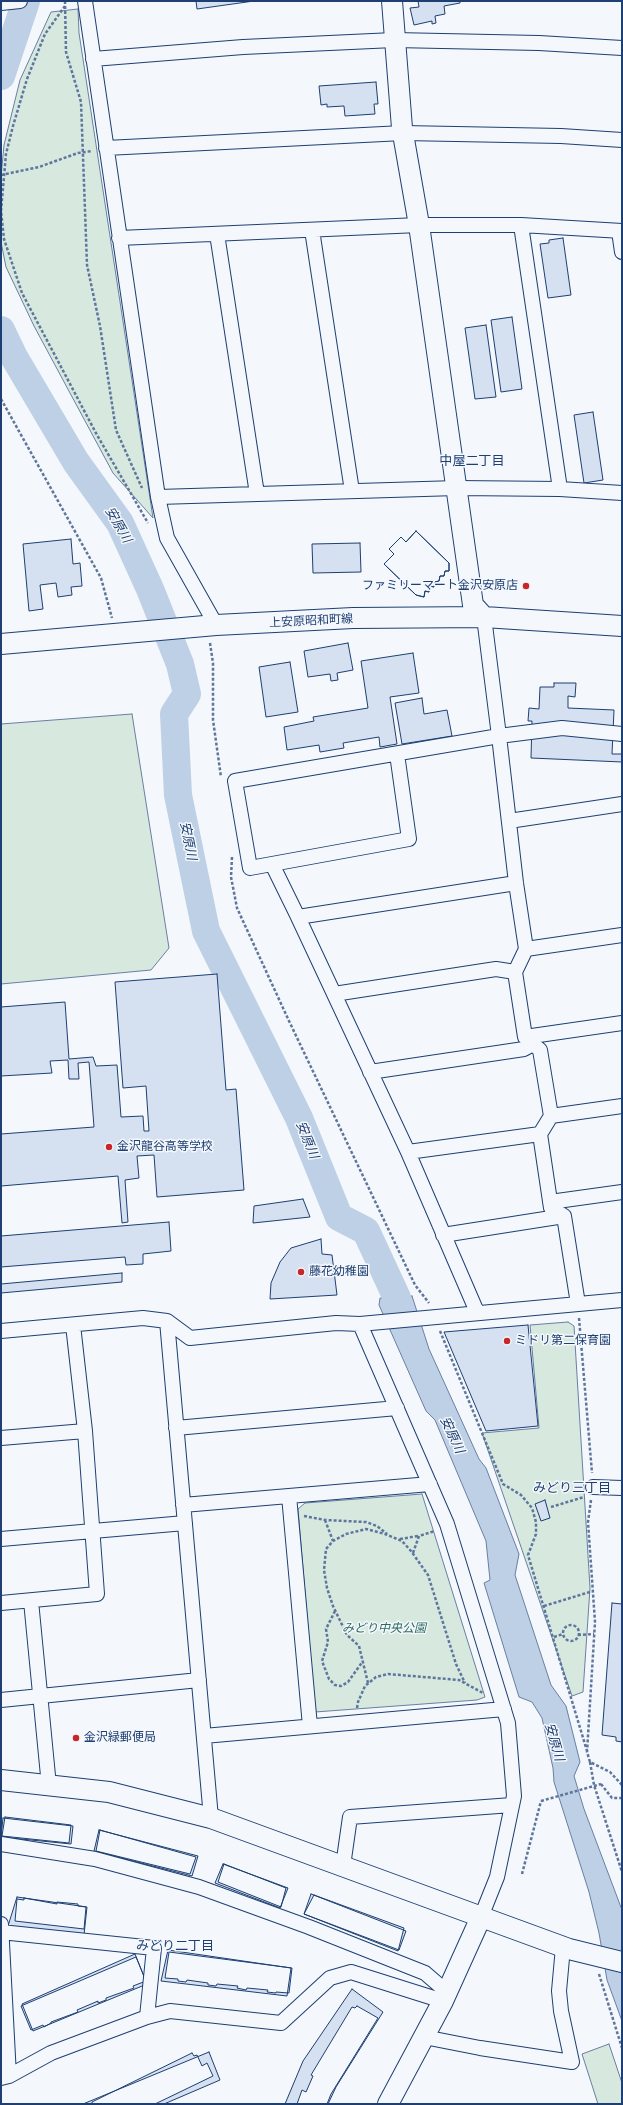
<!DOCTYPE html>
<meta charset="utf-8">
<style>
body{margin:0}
#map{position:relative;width:623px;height:2105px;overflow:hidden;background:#f4f7fb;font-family:"IBM Plex Serif",serif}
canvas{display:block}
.frame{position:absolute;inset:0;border:2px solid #1d3f73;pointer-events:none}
</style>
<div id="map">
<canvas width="623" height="2105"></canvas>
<div class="frame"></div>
</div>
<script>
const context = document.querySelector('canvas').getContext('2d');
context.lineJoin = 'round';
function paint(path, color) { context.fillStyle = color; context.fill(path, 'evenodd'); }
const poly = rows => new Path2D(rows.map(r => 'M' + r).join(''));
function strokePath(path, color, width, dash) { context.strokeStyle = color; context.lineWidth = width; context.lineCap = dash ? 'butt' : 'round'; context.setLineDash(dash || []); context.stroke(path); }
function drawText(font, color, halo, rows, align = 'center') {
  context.font = font + ' "IBM Plex Serif","Noto Sans JP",serif'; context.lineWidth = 3; context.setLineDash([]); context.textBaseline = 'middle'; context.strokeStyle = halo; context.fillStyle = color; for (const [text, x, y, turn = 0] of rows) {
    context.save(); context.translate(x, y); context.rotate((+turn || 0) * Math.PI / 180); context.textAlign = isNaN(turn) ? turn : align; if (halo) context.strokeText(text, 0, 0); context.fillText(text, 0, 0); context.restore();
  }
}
const green = poly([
 [78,9,79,33,153,518,113,473,34,326,6,267,1,242,1,177,4,145,20,80,51,12,78,9],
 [132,714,169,948,151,970,1,984,1,724,132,714],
 [568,1322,574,1326,590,1588,583,1692,572,1696,482,1433,539,1428,530,1325,568,1322],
 [422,1494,485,1697,477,1700,315,1712,298,1509,305,1503,422,1494],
 [609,2044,622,2083,622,2104,598,2104,582,2054,609,2044]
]);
paint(green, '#d7e8df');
strokePath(green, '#687fa3', 1);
const water = poly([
 [412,1296,429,1349,479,1459,486,1468,519,1554,515,1575,551,1685,566,1706,580,1762,574,1776,584,1809,622,1910,622,2021,607,1980,599,1933,589,1892,554,1782,553,1768,542,1718,532,1702,519,1697,484,1583,490,1580,486,1541,435,1420,426,1411,379,1305,380,1298,412,1296]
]);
paint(water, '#bed0e5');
strokePath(water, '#687fa3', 1);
strokePath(poly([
 [1,76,26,1],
 [1,330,14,357,76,462,120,523,150,589,180,664,187,694,174,714,178,795,206,931,299,1118,339,1217,366,1231,397,1298,408,1334]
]), '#bed0e5', 28);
const building = poly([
 [196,1,254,1,197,9,196,1],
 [418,1,460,1,460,3,444,6,445,14,435,16,436,23,432,24,432,21,414,25,410,8,419,7,418,1],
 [376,82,378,104,374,104,375,114,345,116,344,106,327,107,327,104,321,105,319,86,376,82],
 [563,238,571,295,548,298,540,244,549,243,549,240,563,238],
 [512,317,522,389,501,392,491,320,512,317],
 [486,325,496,397,475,399,465,328,486,325],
 [593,412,603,480,584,483,574,415,593,412],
 [416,531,449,563,449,571,445,571,444,576,440,576,439,581,435,582,434,587,430,586,429,592,425,591,424,597,416,595,384,564,394,554,389,549,401,537,406,542,416,531],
 [416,531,449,563,449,571,445,571,444,576,440,576,439,581,435,582,434,587,430,586,429,592,425,591,424,597,416,595,384,564,394,554,389,549,401,537,406,542,416,531],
 [71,539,73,564,80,563,82,586,71,587,72,595,58,597,56,583,40,585,43,609,29,611,23,544,71,539],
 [360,543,361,572,313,573,312,544,360,543],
 [348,643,353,670,337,673,338,680,331,681,330,674,308,677,304,651,348,643],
 [413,653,419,693,390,697,397,744,380,747,379,737,343,743,344,748,320,752,319,745,287,750,284,727,314,721,313,717,368,708,361,661,413,653],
 [290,662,298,712,266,717,259,667,290,662],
 [554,683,576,683,575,697,568,696,568,708,614,710,612,754,622,754,622,762,531,758,532,721,528,721,529,708,539,709,540,687,554,687,554,683],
 [422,698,424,714,447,710,452,736,402,744,395,703,422,698],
 [217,974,226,1090,236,1089,244,1190,157,1197,154,1155,137,1156,139,1178,125,1180,128,1222,122,1223,118,1176,1,1186,1,1134,94,1127,89,1062,78,1063,79,1079,69,1079,68,1060,50,1061,52,1073,1,1076,1,1007,65,1002,69,1059,93,1057,96,1066,117,1065,121,1117,143,1116,144,1131,149,1131,146,1086,123,1088,115,982,217,974],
 [303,1199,310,1217,253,1223,254,1206,303,1199],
 [169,1222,171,1251,143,1254,143,1264,126,1265,125,1257,1,1267,1,1236,169,1222],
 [321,1239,322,1254,332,1255,337,1295,270,1299,271,1283,280,1262,291,1248,321,1239],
 [122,1273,122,1282,1,1293,1,1284,122,1273],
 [528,1325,538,1426,486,1431,444,1332,528,1325],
 [545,1500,550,1518,541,1521,535,1504,545,1500],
 [612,1603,622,1604,622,1742,616,1741,616,1737,602,1735,612,1603],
 [5,1817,71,1825,69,1843,2,1836,5,1817],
 [3,1818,73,1826,71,1844,1,1837,3,1818],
 [99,1830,198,1856,192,1876,94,1851,99,1830],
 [100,1830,196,1857,190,1874,96,1851,100,1830],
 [223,1864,288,1888,280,1908,215,1883,223,1864],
 [224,1864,286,1888,281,1907,218,1882,224,1864],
 [311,1894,406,1931,399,1950,304,1914,311,1894],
 [314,1895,404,1928,398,1951,304,1914,314,1895],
 [17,1897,87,1907,84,1935,8,1926,17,1897],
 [24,1898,57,1904,57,1902,78,1904,78,1906,86,1907,84,1929,15,1921,17,1899,24,1900,24,1898],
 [168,1950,291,1968,287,1996,161,1981,168,1950],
 [169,1952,292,1968,289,1993,276,1992,276,1993,267,1992,268,1990,247,1988,246,1990,237,1988,238,1986,217,1984,216,1986,208,1985,208,1983,187,1980,186,1982,178,1981,178,1979,165,1978,169,1952],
 [135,1954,147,1984,33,2031,22,2004,135,1954],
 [136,1957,146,1981,133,1986,134,1988,106,1998,106,2000,98,2003,98,2001,77,2010,78,2012,51,2022,51,2023,44,2027,43,2025,31,2030,21,2006,136,1957],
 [352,1989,383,2012,336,2087,328,2104,285,2104,303,2061,352,1989],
 [357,2006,378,2018,331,2094,327,2104,297,2104,302,2090,306,2092,313,2076,311,2075,352,2007,355,2008,357,2006],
 [209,2052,220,2080,164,2104,83,2104,209,2052],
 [192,2053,194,2056,197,2055,202,2066,207,2063,213,2076,155,2104,92,2104,92,2102,192,2053]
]);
paint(building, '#d5e0f0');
strokePath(building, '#1d3f73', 1);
const street = poly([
 [85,1,158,497,167,538,216,625],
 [1,3,20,1],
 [93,59,243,47,394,40,539,43,622,48],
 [106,148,403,133,561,136,622,140],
 [521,225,622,231],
 [312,230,352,491],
 [619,231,622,252],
 [217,234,257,494],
 [119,238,419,225,521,225,560,489],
 [158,497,457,488,560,489,622,493],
 [484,617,499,736,562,728,622,734],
 [397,754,409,839,250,868,235,781,499,736,516,883,526,949,515,972,525,1037,540,1050,551,1116,540,1134,551,1208,564,1216,578,1304],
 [509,821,622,804],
 [272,864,298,917],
 [526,949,622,935],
 [334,994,496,969,515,972],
 [525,1037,622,1023],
 [370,1072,524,1049,533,1044],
 [551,1116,622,1106],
 [408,1152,540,1134],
 [550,1202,622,1192],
 [443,1235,564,1216],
 [477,1312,408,1152,298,917,516,883],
 [167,1321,211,1818],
 [360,1324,622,1300],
 [1,1331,143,1318,167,1321,190,1338,336,1323,360,1324,447,1524,508,1723,514,1796,497,1877,481,1917],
 [176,1428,397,1408],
 [1,1438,85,1431,73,1325],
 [593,1487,622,1488],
 [289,1496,310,1726],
 [183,1505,430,1484],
 [1,1539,185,1523],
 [31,1601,49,1786],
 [1,1603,97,1594,85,1431],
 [1,1700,199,1680],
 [204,1736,504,1709],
 [1,1844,95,1859,199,1887,309,1927,425,1973,447,1992],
 [343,1866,350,1817,512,1805],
 [1,1924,9,2076],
 [1,1932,154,1948,147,2017],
 [424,2037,480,2048,572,2062,561,2011,559,1991,563,1947],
 [1,2078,9,2076,51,2053,147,2017,170,2011,281,2023,330,1978,351,1972,443,2001]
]);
const secondary = poly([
 [392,1,402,128,419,225,473,605,484,617],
 [1,644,216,625,353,618,484,617,622,626],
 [1,1780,109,1792,211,1818,569,1949,622,1962],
 [388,2104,443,2001,481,1917]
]);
strokePath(street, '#1d3f73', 16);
strokePath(secondary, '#1d3f73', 22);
strokePath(poly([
 [65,1,66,52,81,102,87,265,100,326,116,430,142,488],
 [65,6,45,34,27,79,13,126,6,154,1,211,4,239,22,293,97,435,148,523],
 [1,175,39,167,78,153,92,151],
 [1,399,101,578,112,618],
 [210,643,213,663,213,720,221,777],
 [232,857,231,877,237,908,289,1021,415,1285,429,1303],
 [579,1318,592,1473],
 [440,1331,503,1484,521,1495,532,1508,536,1522,536,1534,528,1555,587,1751],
 [591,1500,588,1522,595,1622,587,1752,590,1762,610,1772,622,1785],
 [551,1507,584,1497],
 [304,1516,325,1520,366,1522,377,1526,387,1534],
 [325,1520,333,1541],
 [400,1539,418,1536],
 [413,1553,419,1536,435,1531],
 [544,1606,593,1591],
 [335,1611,326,1629,328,1642,322,1661,329,1679,335,1685,341,1686,348,1682,363,1661],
 '563 1633a8 8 0 1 1 16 0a8 8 0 1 1-16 0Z',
 [578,1635,594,1634],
 [554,1637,563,1634],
 [368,1683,359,1646,347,1635,333,1606,327,1588,324,1570,326,1549,333,1541,346,1534,366,1529,385,1534,402,1541,411,1551,428,1575,456,1664,465,1683],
 [357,1708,358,1702,365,1686,376,1677,388,1674,459,1680,483,1693],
 [590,1762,594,1785,622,1872],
 [601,1784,612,1798,622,1798],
 [522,1874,541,1801],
 [599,1974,622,2048]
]), '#5e769c', 2.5, [3, 2]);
strokePath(street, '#f4f7fb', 14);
strokePath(secondary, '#f4f7fb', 20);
strokePath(poly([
 [541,1801,601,1784]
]), '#5e769c', 2.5, [3, 2]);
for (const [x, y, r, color] of [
 [526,586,4,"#c62828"],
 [109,1147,4,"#c62828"],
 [301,1272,4,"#c62828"],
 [507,1341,4,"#c62828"],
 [76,1738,4,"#c62828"]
]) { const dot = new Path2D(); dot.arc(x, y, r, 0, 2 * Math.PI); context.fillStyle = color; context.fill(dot); strokePath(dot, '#f4f7fb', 1.5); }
drawText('12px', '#1d3f73', '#f4f7fb', [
 ["ファミリーマート金沢安原店",518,586,"right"],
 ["金沢龍谷高等学校",117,1147],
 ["藤花幼稚園",309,1272],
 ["ミドリ第二保育園",515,1341],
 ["金沢緑郵便局",84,1738]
], 'left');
drawText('12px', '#1d3f73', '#f4f7fb', [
 ["上安原昭和町線",311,621,-3]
]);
drawText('italic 12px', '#2c6c60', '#f4f7fb', [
 ["みどり中央公園",384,1629]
]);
drawText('13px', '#1d3f73', '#f4f7fb', [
 ["中屋二丁目",472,461],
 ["みどり三丁目",572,1488],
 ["みどり二丁目",175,1946]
]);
drawText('italic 13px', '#1d3f73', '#f4f7fb', [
 ["安原川",118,525,60],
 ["安原川",188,841,79],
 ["安原川",307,1140,68],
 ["安原川",452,1435,65],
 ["安原川",554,1742,74]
]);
</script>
